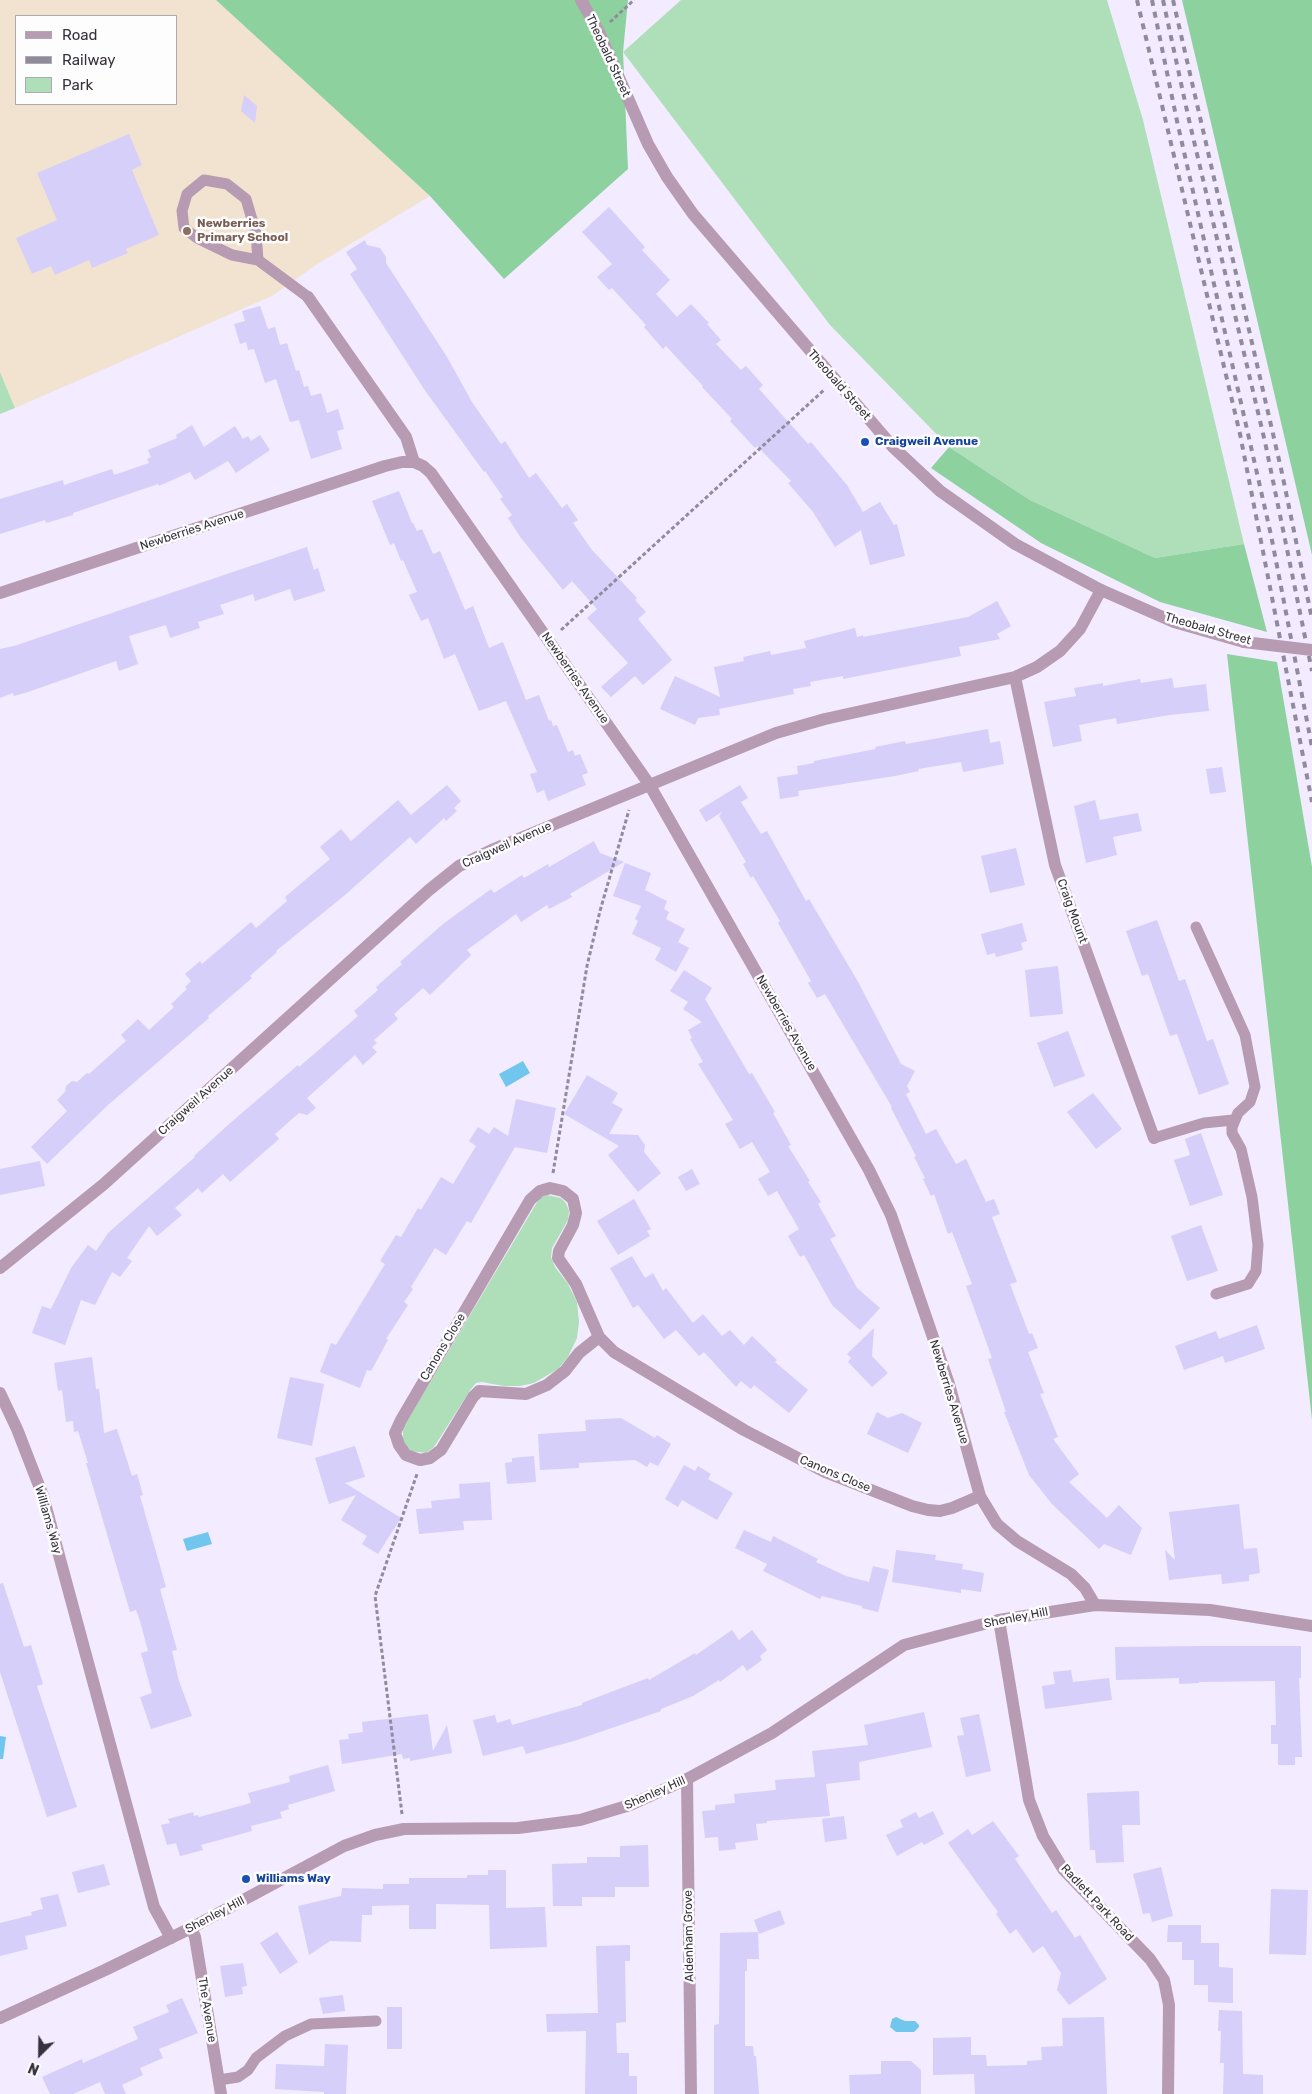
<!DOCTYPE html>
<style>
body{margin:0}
#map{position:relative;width:1312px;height:2094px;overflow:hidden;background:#f3ebff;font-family:Rubik,sans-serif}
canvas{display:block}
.legend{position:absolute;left:15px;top:15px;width:162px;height:90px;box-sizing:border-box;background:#fdfdfd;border:1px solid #adabb0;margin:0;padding:6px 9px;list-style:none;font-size:15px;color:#36313d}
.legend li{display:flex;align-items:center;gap:10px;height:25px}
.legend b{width:25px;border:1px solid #adabb0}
.north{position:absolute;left:15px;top:2029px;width:50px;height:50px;-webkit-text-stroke:4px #fdfdfd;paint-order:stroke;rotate:203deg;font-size:14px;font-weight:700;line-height:20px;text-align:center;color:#36313d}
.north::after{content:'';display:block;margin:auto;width:18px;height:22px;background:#36313d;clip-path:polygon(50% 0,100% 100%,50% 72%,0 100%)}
</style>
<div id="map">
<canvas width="1312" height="2094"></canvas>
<ul class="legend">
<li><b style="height:6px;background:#b79bb2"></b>Road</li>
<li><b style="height:6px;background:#918a9a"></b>Railway</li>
<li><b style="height:14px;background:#aedfb9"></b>Park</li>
</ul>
<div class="north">N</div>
</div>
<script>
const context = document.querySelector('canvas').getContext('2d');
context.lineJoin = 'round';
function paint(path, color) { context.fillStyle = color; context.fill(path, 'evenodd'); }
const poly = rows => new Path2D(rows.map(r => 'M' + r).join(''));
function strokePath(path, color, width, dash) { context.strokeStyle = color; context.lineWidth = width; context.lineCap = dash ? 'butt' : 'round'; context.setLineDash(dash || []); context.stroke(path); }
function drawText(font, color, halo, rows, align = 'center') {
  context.font = font + ' Rubik,sans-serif'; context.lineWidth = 5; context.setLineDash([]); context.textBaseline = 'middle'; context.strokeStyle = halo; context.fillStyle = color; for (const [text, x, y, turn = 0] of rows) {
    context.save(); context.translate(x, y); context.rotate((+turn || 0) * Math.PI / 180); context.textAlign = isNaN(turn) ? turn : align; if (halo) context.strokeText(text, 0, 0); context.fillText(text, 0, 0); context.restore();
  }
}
paint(poly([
 [0,0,216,0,430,196,316,265,272,296,15,408,0,372],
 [16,16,176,16,176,104,16,104]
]), '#f2e3d0');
paint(poly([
 [681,0,1107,0,1143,120,1244,544,1155,558,1030,500,949,447,830,325,623,52],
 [0,372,15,408,0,414],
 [547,1195,561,1198,566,1203,569,1211,568,1220,552,1248,551,1257,555,1267,568,1284,577,1302,579,1322,577,1338,568,1357,558,1369,534,1383,520,1386,504,1386,482,1382,476,1383,471,1389,434,1447,426,1453,412,1451,406,1447,403,1440,403,1428,536,1204,540,1198]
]), '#aedfb9');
paint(poly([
 [216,0,628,0,623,52,628,169,504,279,430,196],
 [1182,0,1312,0,1312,555,1208,110],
 [949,447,1030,500,1155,558,1244,544,1267,632,1160,602,1041,543,931,468],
 [1227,654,1277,662,1312,867,1312,1420]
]), '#8dd19e');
paint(poly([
 [523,1061,530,1073,506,1087,499,1074],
 [208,1532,212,1544,187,1551,183,1539],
 [0,1736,6,1737,3,1759,0,1759],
 [896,2017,905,2021,915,2021,919,2025,919,2027,914,2032,896,2032,890,2027,892,2019]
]), '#71c6ee');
paint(poly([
 [244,95,257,106,255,123,241,111],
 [129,134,142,165,132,170,159,235,126,249,128,253,92,268,89,260,55,275,51,266,32,274,16,238,57,220,37,173],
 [609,207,645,247,642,250,670,280,656,294,677,317,691,304,709,323,707,324,721,340,716,344,741,370,746,366,763,385,759,389,808,444,811,442,847,485,863,512,880,502,894,525,897,524,905,556,870,565,861,530,835,547,813,512,788,483,791,481,757,446,755,448,730,421,732,419,702,387,703,386,666,346,663,349,644,327,646,325,612,288,609,290,597,277,612,264,582,232],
 [365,240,367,245,380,248,386,257,386,263,447,357,472,402,501,444,505,441,529,478,536,473,562,508,567,504,578,520,573,523,592,550,637,598,635,600,646,612,638,619,672,660,643,685,635,676,611,697,601,687,628,663,587,618,597,609,572,581,563,590,521,538,508,518,512,515,500,499,503,497,485,471,484,472,424,389,350,274,357,269,346,252],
 [260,306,268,329,275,327,280,345,287,343,296,371,299,370,304,387,308,386,311,396,321,393,327,413,338,409,344,429,337,431,342,449,311,459,299,420,290,422,276,379,265,383,254,349,248,350,246,342,240,344,234,324,245,321,242,311],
 [192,425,204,447,235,426,243,439,248,436,251,441,260,435,270,450,236,473,228,461,195,480,190,472,159,486,158,484,73,513,73,515,46,523,45,520,0,534,0,499,63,480,64,485,112,469,114,475,149,463,147,459,151,457,148,450,177,438,176,435],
 [399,491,412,523,413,523,417,531,422,529,433,554,440,551,465,610,473,606,489,648,503,642,526,700,539,695,549,721,551,720,553,726,557,725,568,752,573,750,575,756,580,754,588,773,582,775,586,785,548,801,544,790,537,793,530,774,537,772,506,701,479,711,455,654,444,659,428,618,421,621,409,595,417,592,403,560,401,561,394,543,390,545,372,501],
 [307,547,314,570,318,568,325,591,294,601,290,589,255,601,253,594,220,605,224,614,198,622,200,628,170,638,166,625,129,636,138,664,119,671,116,661,28,692,14,696,13,693,0,698,0,649,14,646],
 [997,601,1011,626,997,634,1000,639,959,647,961,656,843,679,843,676,810,682,811,686,793,689,794,694,719,709,720,715,698,718,695,725,660,709,675,676,720,697,714,667,744,661,743,657,770,651,771,655,806,648,804,641,855,628,857,637,863,635,863,637,968,617],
 [1172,678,1174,688,1206,684,1209,711,1169,715,1117,724,1116,718,1079,725,1082,741,1053,747,1044,702,1076,696,1074,688,1103,683,1103,686,1140,679,1141,683],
 [988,729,990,743,1000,741,1004,764,963,772,961,762,918,769,919,771,895,776,798,791,799,796,780,799,777,777,798,774,797,766,814,763,814,761,876,749,875,747,905,741,906,744],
 [1222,767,1226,792,1210,794,1206,769],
 [447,785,461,801,454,808,457,811,446,821,444,818,416,844,410,837,345,895,276,951,277,952,250,976,252,978,208,1016,209,1018,108,1105,47,1164,31,1147,67,1111,57,1100,65,1092,66,1086,72,1081,77,1082,87,1073,89,1074,126,1041,121,1035,138,1019,149,1030,174,1007,171,1004,187,989,185,987,191,981,185,974,200,961,202,964,251,922,256,928,287,901,285,897,330,859,320,847,341,829,351,841,398,800,411,815],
 [740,785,748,798,741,802,761,834,767,831,806,901,809,899,857,980,901,1064,915,1071,907,1086,910,1092,906,1094,926,1134,936,1129,956,1164,966,1159,986,1202,994,1199,1000,1214,992,1217,1017,1282,1010,1284,1029,1334,1032,1333,1038,1348,1028,1352,1044,1393,1040,1394,1058,1437,1053,1439,1079,1474,1069,1482,1107,1518,1119,1505,1142,1528,1131,1555,1104,1544,1099,1549,1052,1504,1029,1475,1004,1412,1006,1412,988,1359,992,1358,966,1286,972,1284,952,1232,948,1234,934,1194,931,1196,923,1179,925,1178,914,1157,916,1156,891,1108,892,1107,825,994,817,998,808,983,811,981,778,923,780,921,753,876,751,878,743,864,746,862,719,816,722,812,706,822,699,810],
 [1095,800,1100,820,1138,813,1142,831,1113,837,1117,855,1086,863,1074,806],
 [594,841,600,853,624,862,570,894,572,897,549,909,547,905,521,922,516,914,467,950,471,955,430,995,423,988,394,1014,398,1019,374,1040,377,1043,372,1047,377,1052,363,1065,355,1055,307,1098,316,1108,307,1115,299,1113,275,1134,279,1139,230,1182,223,1174,202,1193,198,1188,175,1208,182,1215,157,1236,149,1226,127,1258,132,1261,120,1277,112,1272,95,1305,81,1300,65,1345,32,1333,42,1306,51,1309,71,1268,88,1245,96,1251,108,1233,195,1157,194,1156,229,1124,298,1065,299,1067,358,1016,354,1011,378,990,376,987,402,964,400,962,443,924,491,889,494,893,522,875,524,878,548,864,549,867],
 [1016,848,1025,885,990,893,981,856],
 [625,863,651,873,645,890,667,901,664,909,669,912,666,919,685,929,678,942,689,948,676,972,655,960,661,948,632,934,638,921,635,919,641,906,613,896],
 [1157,920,1179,981,1185,979,1207,1041,1213,1039,1229,1084,1199,1095,1177,1034,1170,1036,1148,974,1142,976,1126,931],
 [1022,923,1027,941,1021,943,1023,950,996,957,995,953,987,955,981,934],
 [1058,966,1063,1014,1030,1017,1025,970],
 [684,970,712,988,705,999,749,1074,752,1073,775,1112,773,1113,791,1145,788,1146,810,1181,808,1182,821,1202,818,1204,836,1236,830,1239,857,1288,880,1308,860,1330,832,1305,804,1255,800,1257,788,1236,799,1229,777,1191,768,1196,758,1179,770,1172,752,1142,740,1149,725,1124,733,1120,698,1064,703,1062,690,1039,692,1038,688,1030,702,1022,683,1009,688,1002,670,991],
 [1068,1031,1085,1076,1054,1087,1037,1043],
 [587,1075,618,1093,612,1103,623,1109,609,1134,638,1135,645,1145,644,1152,661,1173,638,1192,608,1155,619,1146,564,1114],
 [1093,1093,1122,1129,1096,1149,1067,1112],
 [516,1099,556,1108,547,1153,515,1147,471,1223,467,1221,446,1255,435,1248,411,1287,413,1289,404,1302,408,1305,386,1339,388,1340,371,1371,367,1370,360,1388,320,1372,331,1343,336,1345,385,1264,380,1261,396,1235,401,1237,418,1208,421,1210,441,1177,453,1184,476,1146,469,1141,478,1127,489,1134,494,1127,508,1136],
 [1201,1133,1223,1195,1190,1206,1174,1160,1190,1155,1185,1139],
 [40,1161,45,1186,0,1195,0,1169],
 [692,1169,700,1184,686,1191,678,1177],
 [634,1199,651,1229,647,1231,650,1236,618,1255,597,1221],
 [1201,1225,1218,1271,1187,1281,1171,1236],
 [632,1256,645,1278,653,1273,663,1291,666,1288,693,1323,703,1314,722,1336,730,1330,744,1345,752,1336,777,1360,775,1362,808,1390,789,1413,754,1385,751,1389,741,1381,736,1387,704,1352,699,1356,676,1330,664,1339,638,1305,633,1308,610,1268],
 [1257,1325,1265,1349,1225,1363,1223,1356,1184,1370,1175,1346,1216,1331,1219,1339],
 [874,1328,872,1356,888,1373,872,1387,848,1362,851,1358,847,1354],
 [92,1357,96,1389,99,1389,104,1433,117,1429,132,1476,137,1474,143,1495,140,1496,166,1587,160,1589,177,1650,172,1651,179,1681,192,1716,151,1729,140,1697,152,1693,141,1653,148,1651,140,1621,136,1610,130,1612,86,1463,88,1463,78,1431,74,1432,73,1421,66,1422,62,1390,58,1391,54,1363],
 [290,1377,324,1384,312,1446,277,1438],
 [877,1412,888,1418,902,1413,922,1423,908,1453,867,1434],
 [621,1418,655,1438,657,1435,671,1444,658,1466,650,1462,647,1467,635,1460,579,1463,579,1468,540,1470,538,1434,586,1431,585,1420],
 [355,1446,365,1477,345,1483,401,1518,378,1554,362,1544,367,1536,341,1520,356,1495,329,1504,315,1458],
 [534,1456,536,1482,507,1484,505,1463,512,1462,512,1458],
 [684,1465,695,1471,698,1466,711,1474,708,1479,733,1493,717,1520,682,1500,678,1507,665,1499],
 [490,1482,492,1520,463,1521,464,1530,419,1534,416,1509,432,1508,431,1501,460,1498,459,1484],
 [1239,1504,1244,1549,1257,1548,1260,1573,1249,1575,1249,1581,1222,1584,1221,1574,1169,1580,1165,1550,1175,1560,1169,1512],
 [744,1530,771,1542,773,1536,818,1559,816,1562,846,1576,869,1582,873,1566,889,1570,878,1612,862,1608,862,1606,822,1596,820,1599,763,1571,767,1564,735,1548],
 [896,1550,936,1555,935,1560,963,1564,962,1569,984,1573,981,1592,961,1589,961,1593,892,1582],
 [3,1583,24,1647,31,1645,43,1684,37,1686,77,1807,47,1817,0,1672,0,1584],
 [732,1630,739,1640,752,1630,767,1650,760,1656,762,1660,747,1671,743,1665,720,1682,719,1680,693,1696,661,1709,661,1711,574,1741,526,1754,523,1746,483,1756,473,1720,495,1715,497,1723,510,1719,512,1725,582,1705,582,1703,648,1678,649,1680,695,1653,696,1655],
 [1205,1646,1301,1646,1301,1678,1299,1678,1302,1757,1295,1757,1295,1765,1278,1765,1278,1744,1271,1744,1271,1725,1276,1725,1275,1681,1199,1682,1199,1683,1179,1684,1179,1678,1116,1680,1115,1647],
 [1071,1670,1073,1682,1109,1678,1112,1700,1045,1709,1042,1686,1055,1684,1053,1672],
 [924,1712,932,1747,859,1762,860,1780,826,1784,830,1816,767,1821,767,1823,756,1824,758,1840,735,1843,736,1849,719,1851,718,1837,705,1838,702,1811,715,1810,715,1805,735,1803,734,1794,776,1790,775,1780,815,1777,812,1751,868,1745,864,1725],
 [428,1714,433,1751,447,1725,452,1753,410,1761,410,1758,403,1759,402,1754,342,1764,339,1740,349,1739,348,1734,363,1732,362,1722],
 [979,1714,991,1771,966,1777,957,1736,964,1735,960,1718],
 [328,1765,335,1791,288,1805,289,1809,280,1812,282,1818,251,1826,252,1831,201,1845,203,1850,180,1856,176,1843,167,1845,161,1825,170,1823,168,1819,193,1812,194,1816,198,1815,199,1817,251,1803,248,1793,290,1782,289,1776],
 [1139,1791,1140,1825,1122,1825,1124,1862,1096,1863,1095,1850,1090,1850,1087,1793],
 [933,1811,944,1834,924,1845,922,1842,897,1856,886,1835,903,1827,900,1820,916,1812,919,1818],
 [844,1816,847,1839,825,1842,822,1819],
 [993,1821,1019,1856,1015,1859,1052,1913,1056,1910,1075,1938,1080,1935,1107,1979,1069,2005,1057,1990,1061,1973,1043,1946,1033,1953,1016,1929,1010,1934,996,1914,998,1912,948,1843,968,1829,972,1835],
 [648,1845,649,1887,615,1887,615,1897,582,1897,582,1906,553,1906,552,1864,587,1863,587,1857,620,1857,620,1846],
 [104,1864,110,1885,78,1893,72,1872],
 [1161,1867,1173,1916,1152,1922,1150,1913,1143,1914,1133,1874],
 [488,1870,506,1870,506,1908,545,1907,547,1947,490,1949,489,1905,436,1904,436,1929,409,1929,409,1905,372,1906,372,1915,362,1915,361,1942,330,1941,309,1955,298,1906,341,1896,342,1888,383,1889,383,1884,409,1884,409,1878,467,1878,467,1875,488,1875],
 [1271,1889,1308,1890,1306,1955,1269,1954],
 [58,1894,67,1926,25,1936,28,1949,0,1956,0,1923,32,1915,31,1912,43,1909,40,1898],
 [780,1910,785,1924,759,1934,754,1920],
 [1168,1925,1201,1925,1201,1943,1219,1943,1219,1967,1233,1968,1233,2003,1208,2002,1208,1985,1194,1985,1194,1960,1182,1960,1182,1942,1167,1942],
 [277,1932,298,1962,280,1974,260,1943],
 [758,1932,759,1959,747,1959,747,1971,745,1971,745,2046,753,2046,754,2056,756,2056,759,2094,714,2094,714,2025,719,2024,720,1933],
 [630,1945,630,1961,625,1961,626,2022,616,2023,617,2053,629,2053,629,2076,637,2076,637,2094,585,2094,586,2031,547,2032,546,2014,598,2013,596,1946],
 [243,1963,247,1986,242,1987,243,1994,225,1997,220,1966],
 [343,1995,345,2011,323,2014,319,1998],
 [182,1998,198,2033,159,2049,163,2058,140,2068,143,2075,122,2085,126,2094,105,2094,100,2082,73,2094,50,2094,42,2077,82,2059,83,2063,138,2039,133,2027,169,2012,166,2005],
 [387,2007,402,2007,402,2049,387,2049],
 [1219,2010,1242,2011,1243,2074,1263,2075,1263,2094,1223,2094,1224,2063,1220,2063,1221,2031,1218,2031],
 [1104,2017,1107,2094,975,2094,974,2074,933,2075,933,2038,971,2037,971,2055,986,2055,987,2066,1027,2065,1027,2061,1042,2060,1041,2047,1063,2046,1062,2018],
 [325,2044,348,2045,346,2094,324,2094,324,2092,275,2089,276,2064,324,2066],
 [881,2061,911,2061,921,2070,921,2094,850,2094,849,2075,881,2074]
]), '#d5cffa');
strokePath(poly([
 [610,22,634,0],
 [561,630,824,390],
 [553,1173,587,966,600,911,629,810],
 [402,1814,375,1596,417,1474]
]), '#928b9b', 3, [4, 2.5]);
strokePath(poly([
 [258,260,232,255,197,238,184,228,182,211,187,194,204,180,227,184,246,199,256,233,258,260,308,297],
 [1196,927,1245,1035,1255,1087,1250,1102,1238,1113,1232,1127,1232,1133,1241,1149,1252,1197,1258,1245,1256,1271,1248,1284,1216,1294],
 [1154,1138,1204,1123,1233,1120],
 [219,2080,238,2077,248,2070,256,2058,285,2036,311,2024,376,2021]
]), '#b79bb2', 11);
strokePath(poly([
 [308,297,406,437,414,462,423,466,431,473,649,784,869,1170,891,1215,949,1384,980,1496,997,1524,1017,1541,1071,1574,1085,1588,1095,1605],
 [0,593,385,466,402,462,414,462],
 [1015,677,1055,865,1154,1138],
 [0,1268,104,1184,429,890,459,866,494,849,776,733,825,719,1015,677,1037,667,1060,651,1080,629,1101,590],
 [599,1337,579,1353,565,1371,547,1385,526,1394,479,1391,473,1397,441,1450,430,1458,420,1460,406,1455,399,1445,395,1433,401,1420,530,1200,540,1191,550,1188,563,1191,573,1199,576,1213,573,1225,559,1251,558,1258,576,1284,599,1337,614,1352,744,1430,825,1472,912,1506,928,1510,940,1511,952,1508,980,1496],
 [0,1393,17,1429,43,1496,154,1907,171,1938],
 [999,1620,1029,1800,1043,1836,1063,1869,1150,1959,1164,1980,1169,2005,1168,2094],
 [687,1779,691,2094],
 [191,1928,195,1937,221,2094]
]), '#b79bb2', 12);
strokePath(poly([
 [581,0,599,32,648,144,667,177,693,214,893,447,940,491,1015,544,1101,590,1174,622,1244,642],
 [0,2018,105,1970,191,1928,344,1846,375,1835,404,1829,518,1828,580,1820,630,1805,687,1779,772,1733,904,1645,999,1620,1095,1605,1210,1610,1312,1626]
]), '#b79bb2', 12);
strokePath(poly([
 [1137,0,1240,434,1312,802],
 [1152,0,1177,121,1271,535,1312,747],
 [1163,0,1189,120,1265,442,1312,671],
 [1173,0,1282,473,1312,619]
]), '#918a9a', 4, [6, 6]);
strokePath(poly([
 [1244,642,1312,650]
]), '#b79bb2', 12);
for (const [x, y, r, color] of [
 [187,231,5,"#8d6e63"],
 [865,442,5,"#1a4fb4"],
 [246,1879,5,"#1a4fb4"]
]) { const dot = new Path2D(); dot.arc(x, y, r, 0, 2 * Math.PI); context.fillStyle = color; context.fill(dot); strokePath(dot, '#fdfdfd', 2); }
drawText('12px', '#36313d', '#fdfdfd', [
 ["Theobald Street",608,56,65],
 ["Theobald Street",839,385,49],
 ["Newberries Avenue",192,530,-18],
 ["Theobald Street",1208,629,16],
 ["Newberries Avenue",575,678,55],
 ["Craigweil Avenue",507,845,-24],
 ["Craig Mount",1072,911,70],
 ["Newberries Avenue",786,1023,60],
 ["Craigweil Avenue",196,1101,-42],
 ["Canons Close",443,1347,-59],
 ["Newberries Avenue",949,1392,73],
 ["Canons Close",835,1474,23],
 ["Williams Way",48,1520,74],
 ["Shenley Hill",1016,1618,-11],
 ["Shenley Hill",655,1793,-24],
 ["Radlett Park Road",1097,1903,47],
 ["Shenley Hill",215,1915,-28],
 ["Aldenham Grove",689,1936,-91],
 ["The Avenue",207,2010,81]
]);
drawText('bold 12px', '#785e54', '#fdfdfd', [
 ["Newberries",197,224],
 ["Primary School",197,238]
], 'left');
drawText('bold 12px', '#164399', '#fdfdfd', [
 ["Craigweil Avenue",875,442],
 ["Williams Way",256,1879]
], 'left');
</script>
